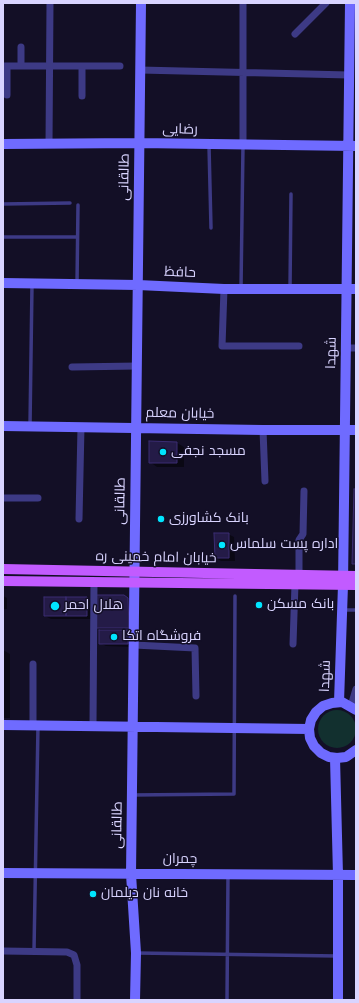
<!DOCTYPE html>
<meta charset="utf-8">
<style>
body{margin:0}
#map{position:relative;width:359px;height:1003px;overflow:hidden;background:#130f26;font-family:Jost,sans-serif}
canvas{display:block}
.frame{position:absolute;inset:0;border:4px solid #d9d4ff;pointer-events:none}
</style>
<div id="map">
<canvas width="359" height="1003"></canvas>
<div class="frame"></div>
</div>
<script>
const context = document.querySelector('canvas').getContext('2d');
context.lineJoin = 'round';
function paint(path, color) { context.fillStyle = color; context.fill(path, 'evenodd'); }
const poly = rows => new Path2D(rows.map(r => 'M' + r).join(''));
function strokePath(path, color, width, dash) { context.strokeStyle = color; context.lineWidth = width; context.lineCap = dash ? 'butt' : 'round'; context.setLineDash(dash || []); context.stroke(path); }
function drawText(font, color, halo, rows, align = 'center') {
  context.font = font + ' Jost,Cairo,sans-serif'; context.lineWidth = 3; context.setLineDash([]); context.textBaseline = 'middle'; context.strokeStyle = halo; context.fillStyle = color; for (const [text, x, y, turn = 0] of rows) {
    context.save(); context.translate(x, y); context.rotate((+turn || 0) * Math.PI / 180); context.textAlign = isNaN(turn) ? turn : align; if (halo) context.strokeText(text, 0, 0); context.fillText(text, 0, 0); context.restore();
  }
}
paint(poly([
 '318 729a19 19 0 1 1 38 0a19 19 0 1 1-38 0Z'
]), '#12302f');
paint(poly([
 [177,443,184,447,184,467,157,467,150,462],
 [228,534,234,537,235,561,221,561,216,558],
 [3,596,7,598,7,609,3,609],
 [124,596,132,601,134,647,106,646,100,643,100,629,96,627],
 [86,598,92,601,92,619,51,619,45,616],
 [3,650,10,654,10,718,3,718]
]), '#0007');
const building = poly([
 [149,441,177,442,177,463,149,463,149,441],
 [354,489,356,489,356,564,352,564,354,489],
 [214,533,229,533,229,558,215,558,214,533],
 [96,595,124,595,128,598,129,628,95,628,96,595],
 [44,597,66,597,66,616,44,616,44,597],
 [66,597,87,597,87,616,66,616,66,597],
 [99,630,128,630,128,644,99,644,99,630]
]);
paint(building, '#241b47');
strokePath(building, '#3b2d73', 1);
strokePath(poly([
 [209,146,211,228],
 [3,204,70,203],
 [3,237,77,237],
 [77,284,78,205],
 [241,287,243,146],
 [290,288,291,194],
 [30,425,32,285],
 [343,610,356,610],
 [132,795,234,794,235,596],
 [34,950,38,726],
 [137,953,337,956],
 [227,1000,228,875]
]), '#3d3a85', 3.5);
strokePath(poly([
 [243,3,243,145],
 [295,34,326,3],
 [21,47,21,66],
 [3,66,120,66],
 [7,66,7,95],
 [140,70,349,75],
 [82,96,82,66],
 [49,144,50,3],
 [224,289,222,346,299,346],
 [346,348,356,348],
 [72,367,137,366],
 [263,430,265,481],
 [3,498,38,498],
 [79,519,81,427],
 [299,575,299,540,303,534,304,491],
 [293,644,295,584],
 [134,645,195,648,196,696],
 [33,664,33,725],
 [351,706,356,689],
 [93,725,94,582],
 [3,951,67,952,74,955,77,965,77,1000]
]), '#3d3a85', 7);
strokePath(poly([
 [3,144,139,143,356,146],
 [3,283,138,285,224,289,356,289],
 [3,426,263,430,356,430],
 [339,702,343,585,350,3],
 [356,710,342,702,332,703,323,706,316,712,311,720,309,729,310,738,314,746,321,753,329,757,337,758,346,757,356,750],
 [3,725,309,729],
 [335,758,338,875,338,1000],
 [3,873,356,875],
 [135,1000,136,953,131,874,141,3]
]), '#6f6bff', 10);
strokePath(poly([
 [3,569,356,576],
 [3,581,356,585]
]), '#c25bff', 10);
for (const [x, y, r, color] of [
 [163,452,4,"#00e5ff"],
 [161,519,4,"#00e5ff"],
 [222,545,4,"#00e5ff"],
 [259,605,4,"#00e5ff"],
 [55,606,5,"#00e5ff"],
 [114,637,4,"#00e5ff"],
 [93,894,4,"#00e5ff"]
]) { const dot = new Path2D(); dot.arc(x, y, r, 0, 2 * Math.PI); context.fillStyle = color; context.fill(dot); strokePath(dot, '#130f26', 1.5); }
drawText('14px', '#d9d4ff', '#130f26', [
 ["رضایی",180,130,1],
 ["طالقانی",125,177,-89],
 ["حافظ",180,273,2],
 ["شهدا",332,353,-89],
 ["خیابان معلم",180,414,1],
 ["طالقانی",121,501,-89],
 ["خیابان امام خمینی ره",156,558,1],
 ["شهدا",326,676,-88],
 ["طالقانی",118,825,-89],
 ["چمران",180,860]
]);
drawText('14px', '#d9d4ff', '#130f26', [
 ["مسجد نجفی",171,452],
 ["بانک کشاورزی",169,519],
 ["اداره پست سلماس",230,545],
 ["بانک مسکن",267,605],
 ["هلال احمر",64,606],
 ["فروشگاه اتکا",122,637],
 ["خانه نان دیلمان",101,894]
], 'left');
</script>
